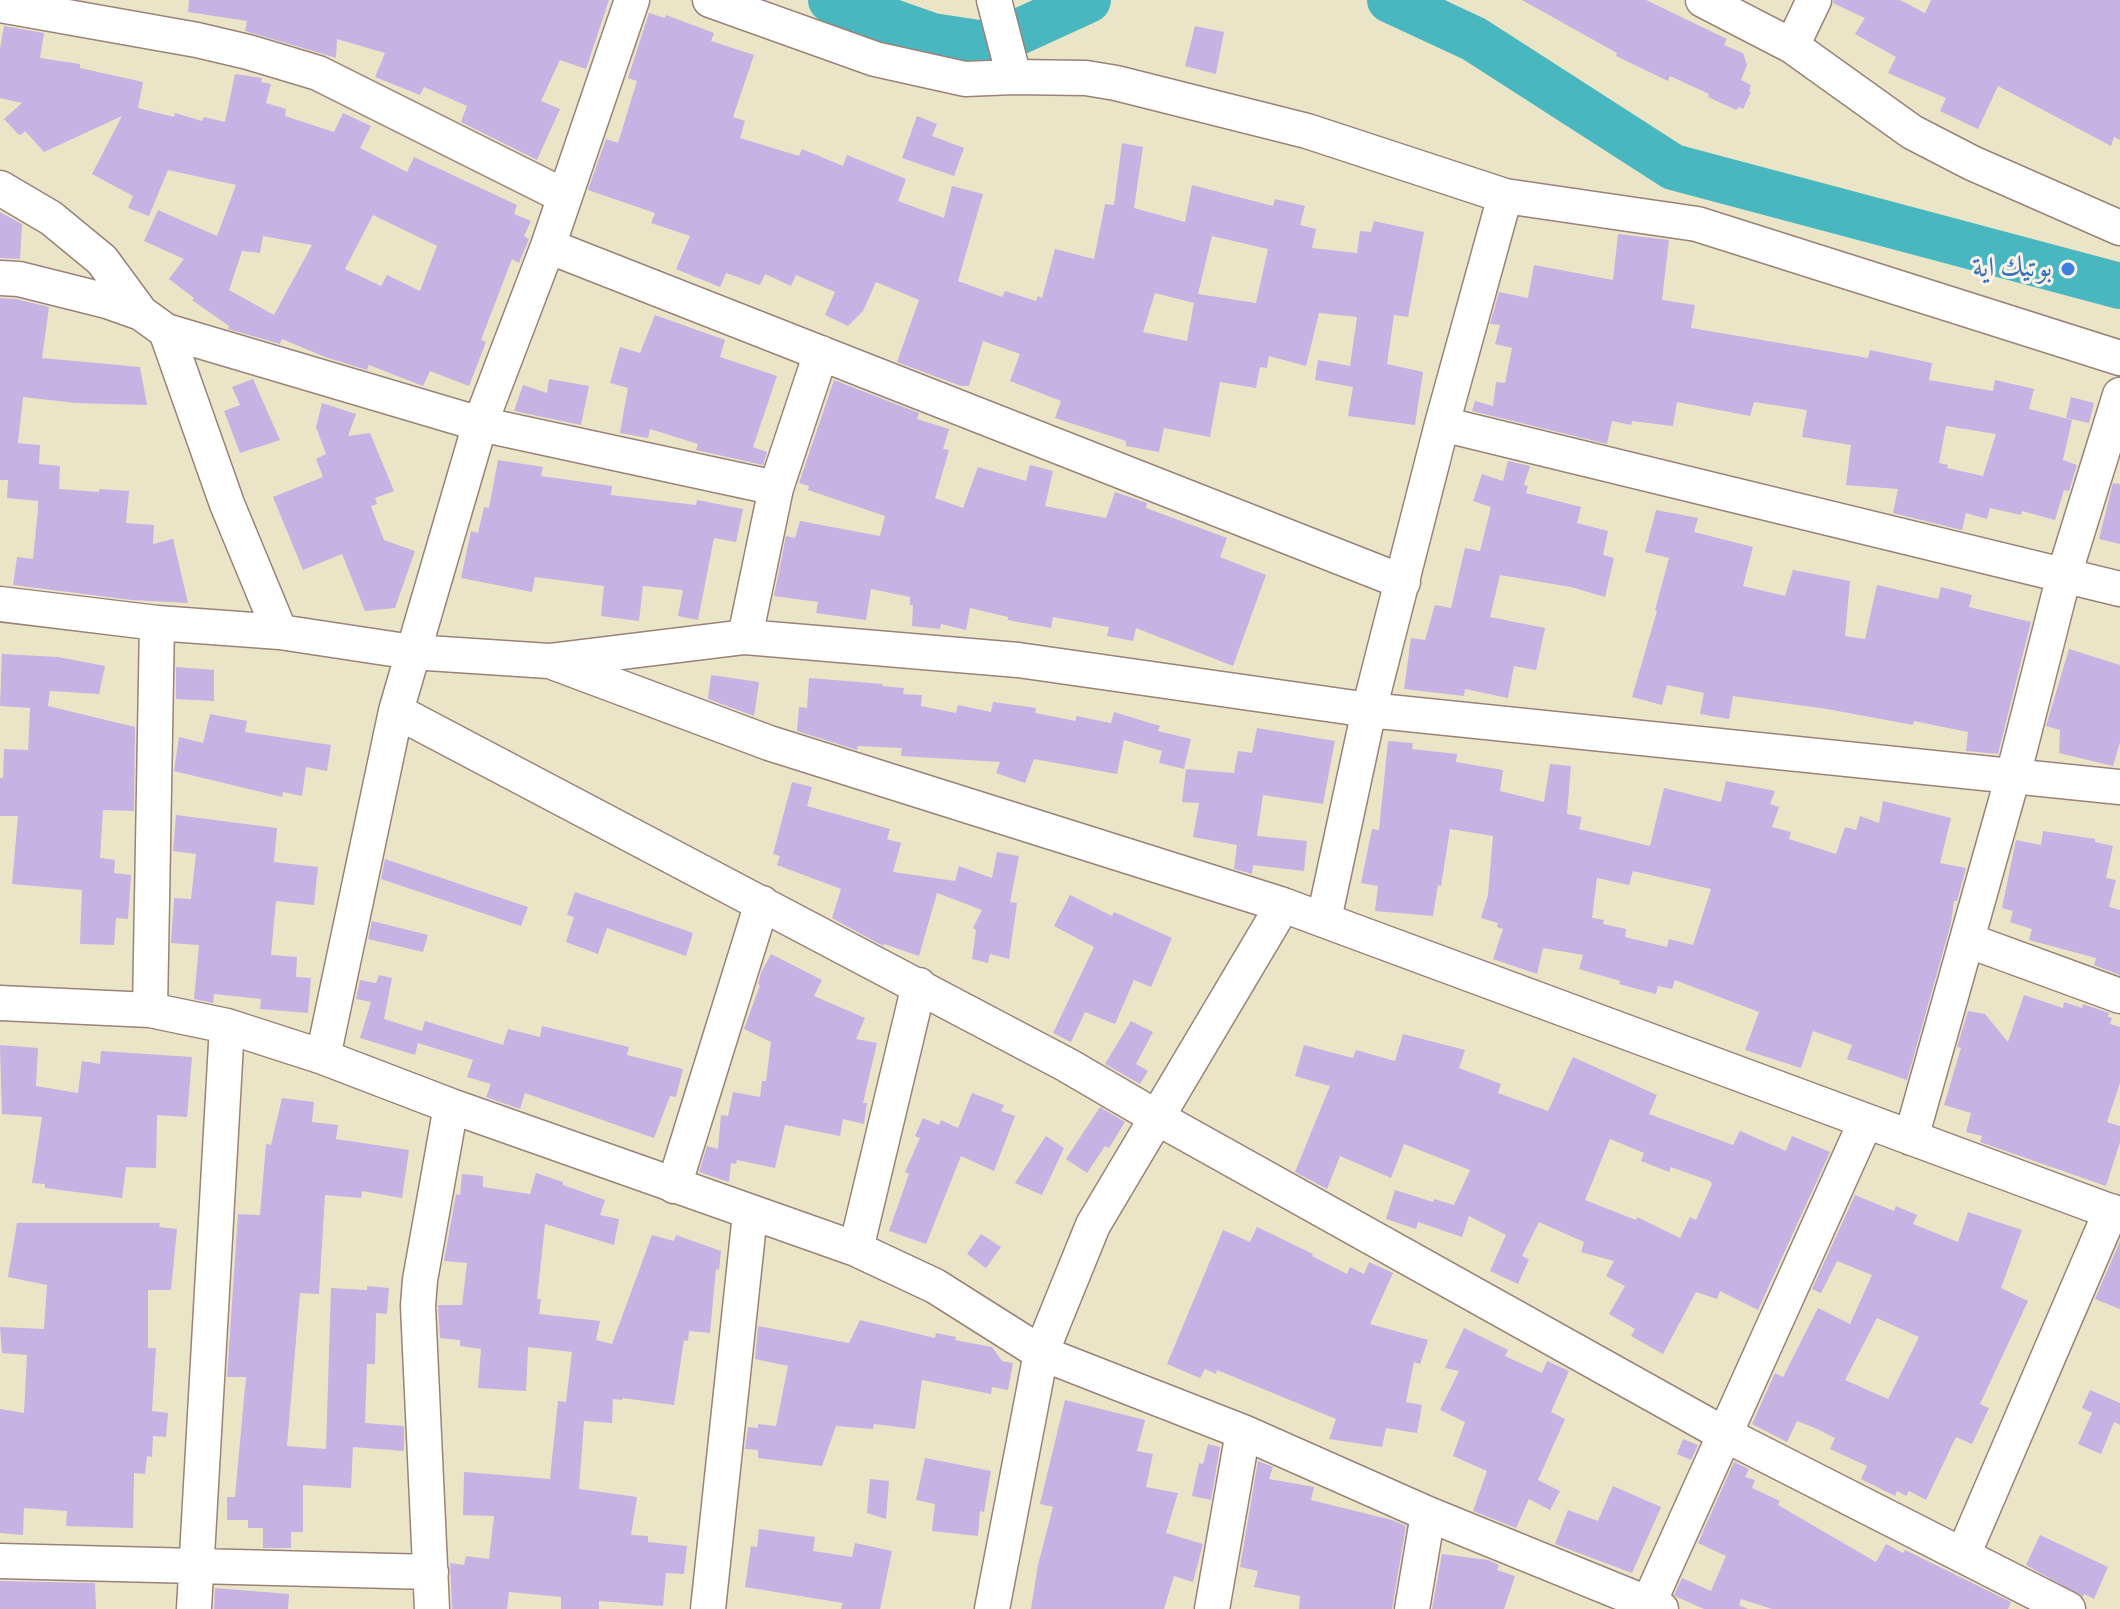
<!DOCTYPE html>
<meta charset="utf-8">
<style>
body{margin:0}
canvas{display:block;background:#ebe5c7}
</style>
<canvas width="2120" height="1609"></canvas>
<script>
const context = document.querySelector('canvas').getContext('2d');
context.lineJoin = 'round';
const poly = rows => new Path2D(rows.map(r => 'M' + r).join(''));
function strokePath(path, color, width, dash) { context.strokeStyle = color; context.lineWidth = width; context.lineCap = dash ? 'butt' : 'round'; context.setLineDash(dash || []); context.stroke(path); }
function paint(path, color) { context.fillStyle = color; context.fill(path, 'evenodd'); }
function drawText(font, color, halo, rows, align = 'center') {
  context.font = font + ' "IM FELL Great Primer",Amiri,serif'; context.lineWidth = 6; context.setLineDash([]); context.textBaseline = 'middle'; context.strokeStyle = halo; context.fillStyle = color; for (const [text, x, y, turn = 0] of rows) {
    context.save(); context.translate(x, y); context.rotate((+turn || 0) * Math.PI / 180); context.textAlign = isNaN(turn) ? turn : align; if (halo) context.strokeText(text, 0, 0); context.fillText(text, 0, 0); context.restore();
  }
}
strokePath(poly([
 [831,0,932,36,978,43],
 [1390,0,1474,39,1673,167,2120,286],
 [1016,33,1088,0]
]), '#48b7c0', 46);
paint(poly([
 [189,0,609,0,586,69,560,60,541,101,560,109,537,160,461,122,467,106,424,87,420,95,375,77,385,53,337,39,336,58,330,56,245,31,247,21,188,12],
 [1522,0,1646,0,1727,39,1724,45,1743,53,1747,65,1741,80,1751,85,1749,91,1751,92,1743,109,1739,107,1736,110,1708,97,1709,94,1670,76,1668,81,1616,56,1617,53],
 [1834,0,1900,0,1925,13,1931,0,2120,0,2120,140,2114,137,2111,146,1998,86,1978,129,1940,111,1946,98,1888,73,1896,57,1855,34,1865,18,1833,3],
 [649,13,665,18,666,15,714,33,711,41,754,55,733,117,745,121,740,138,799,156,802,149,843,166,847,155,906,179,898,201,944,218,952,186,983,194,958,281,1002,297,1005,291,1036,301,1038,296,1042,298,1055,249,1094,259,1105,204,1114,205,1122,143,1143,147,1134,208,1185,222,1192,185,1273,206,1275,199,1305,206,1300,225,1316,229,1312,248,1357,253,1360,231,1371,232,1374,221,1424,232,1408,317,1394,315,1387,364,1423,372,1415,425,1348,416,1353,387,1315,380,1318,360,1350,366,1357,317,1319,313,1306,366,1269,356,1267,368,1260,367,1256,388,1220,382,1210,437,1164,428,1159,452,1126,446,1126,441,1055,418,1061,401,1010,381,1020,354,983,341,969,386,961,386,897,362,919,300,876,282,863,311,848,326,825,315,835,292,796,275,791,286,765,274,760,285,726,273,720,287,676,269,690,236,651,223,655,213,588,190,606,139,618,143,637,81,628,78],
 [1212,236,1268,249,1256,303,1198,294],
 [1155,293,1194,303,1187,341,1143,332],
 [4,26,44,33,40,58,80,64,80,68,143,82,138,108,174,117,175,113,202,121,204,117,225,122,235,74,262,78,261,82,271,84,266,103,286,109,285,116,334,132,343,113,371,126,360,148,407,172,414,157,517,205,514,214,531,221,524,236,529,239,519,263,512,259,481,340,486,342,469,386,430,371,423,386,369,365,367,370,325,357,282,339,280,344,228,329,229,326,192,300,194,298,169,279,184,259,144,241,158,210,217,236,236,185,168,170,149,216,128,208,133,196,92,174,122,116,44,152,25,131,21,135,18,134,4,119,22,103,0,98,0,49],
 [373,215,437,246,420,291,387,275,381,286,345,269],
 [263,236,312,245,274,315,229,290,242,251,260,253],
 [1195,26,1224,32,1216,74,1185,66],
 [917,116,937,124,932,136,964,148,954,176,902,158],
 [0,212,22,224,20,259,0,258],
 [1618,234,1669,240,1662,300,1695,305,1691,328,1868,358,1870,350,1932,363,1929,380,1993,391,1995,380,2034,389,2029,409,2072,420,2063,460,2077,465,2069,491,2064,490,2055,520,2022,511,2021,515,1990,508,1987,519,1966,513,1962,530,1893,513,1898,489,1846,485,1851,445,1802,437,1807,410,1754,402,1750,416,1677,402,1673,426,1632,421,1631,425,1612,421,1607,444,1472,411,1475,401,1493,406,1496,382,1505,383,1512,348,1495,344,1500,325,1490,324,1499,292,1528,298,1534,265,1613,280],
 [1946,426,1996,434,1983,476,1947,468,1948,465,1939,463],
 [0,298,16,299,49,307,42,358,140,367,147,405,75,403,23,397,18,443,40,445,39,464,60,466,59,489,99,492,99,489,129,491,126,523,154,525,153,544,173,539,188,603,132,600,13,585,17,557,33,559,38,509,38,501,7,498,8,480,0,480],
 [655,315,725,340,720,357,777,376,753,447,767,452,763,465,696,450,698,444,650,429,648,438,620,433,628,388,610,383,620,347,640,353],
 [253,379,280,440,240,453,224,411,240,405,232,387],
 [549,379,589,386,581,425,514,411,523,385,547,393],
 [834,380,919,413,917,419,949,429,943,449,949,450,935,498,963,508,978,467,1026,481,1030,465,1053,471,1045,506,1106,518,1115,492,1147,503,1146,508,1227,538,1220,557,1266,575,1233,666,1136,628,1133,641,1107,636,1109,627,1053,617,1051,628,1008,620,1008,617,970,608,966,630,941,624,940,629,912,626,913,605,910,605,910,597,871,589,866,620,816,613,818,602,774,596,786,536,795,538,800,521,880,536,885,516,808,490,809,486,799,483],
 [2071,397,2094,403,2089,423,2066,418],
 [322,403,356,414,348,436,370,433,394,491,375,498,377,504,371,506,384,540,415,551,395,608,365,611,342,554,303,570,273,497,323,477,316,459,326,454,316,427],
 [498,460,543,467,541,476,612,486,611,495,696,505,697,500,743,509,736,542,714,538,698,620,678,616,683,590,643,586,639,621,601,616,604,586,535,577,532,592,461,578,471,531,478,533,484,507,489,508],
 [1508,461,1530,466,1524,485,1528,486,1526,493,1581,507,1577,523,1608,531,1603,555,1614,558,1605,597,1571,587,1500,575,1490,617,1545,628,1536,670,1514,666,1508,698,1465,689,1464,696,1404,689,1411,638,1425,640,1435,605,1451,608,1465,548,1480,551,1491,507,1473,501,1482,474,1503,481],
 [2113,483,2120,484,2120,544,2099,539],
 [1656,510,1698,518,1694,532,1753,547,1743,586,1785,596,1793,570,1850,581,1845,636,1865,639,1877,585,1938,599,1941,587,1972,595,1969,607,2031,622,1998,754,1966,751,1968,732,1914,721,1913,725,1827,709,1733,696,1729,719,1700,714,1704,693,1667,685,1662,705,1632,697,1657,611,1655,610,1669,558,1645,552],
 [2069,649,2120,665,2120,742,2113,766,2059,753,2060,730,2046,726],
 [2,654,58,657,105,666,99,694,50,691,48,706,135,727,134,811,103,810,100,858,115,860,114,873,131,875,128,919,116,918,114,945,80,944,82,890,12,884,18,816,0,816,0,778,3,778,4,749,28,750,30,708,0,706],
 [176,667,214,670,214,701,176,699],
 [711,675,759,682,754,716,708,699],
 [809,678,883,684,882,686,904,688,903,694,922,695,921,706,956,713,958,705,991,712,993,702,1036,708,1035,713,1076,721,1076,716,1111,723,1114,712,1160,726,1158,731,1191,739,1184,769,1159,763,1162,751,1124,740,1117,774,1034,759,1025,783,996,773,1000,762,901,756,902,748,858,746,857,750,797,731,799,707,807,708],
 [210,714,247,721,245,732,331,745,327,771,306,767,302,796,283,792,282,797,174,771,179,737,203,743],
 [1257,728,1335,741,1323,804,1263,795,1257,836,1307,841,1304,871,1253,865,1252,874,1234,869,1237,845,1193,837,1199,803,1182,802,1186,769,1234,773,1238,751,1252,753],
 [1388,741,1413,743,1412,749,1457,754,1456,762,1503,770,1500,791,1544,802,1550,764,1571,766,1567,814,1582,817,1579,829,1650,846,1664,788,1721,802,1726,781,1775,791,1770,804,1779,807,1772,827,1791,832,1789,839,1836,854,1845,827,1856,830,1860,816,1879,823,1883,801,1951,818,1940,863,1966,868,1957,901,1954,901,1951,923,1907,1080,1847,1059,1852,1045,1813,1031,1801,1068,1745,1050,1759,1012,1675,980,1672,989,1658,986,1656,994,1619,984,1620,981,1579,969,1583,955,1543,948,1537,974,1493,959,1503,929,1497,927,1498,923,1481,918,1488,895,1493,836,1450,829,1441,886,1438,885,1433,916,1375,911,1378,886,1361,883,1372,829,1379,830],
 [1633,871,1711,889,1693,945,1669,939,1667,947,1625,937,1626,929,1603,924,1604,920,1592,918,1597,878,1629,885],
 [792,782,812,787,807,806,890,829,887,839,901,843,893,872,955,881,959,866,992,878,997,852,1019,856,1010,902,1017,903,1009,959,990,954,988,963,972,959,976,930,973,928,982,910,937,893,919,956,884,944,883,946,832,918,841,889,777,865,780,856,773,854],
 [176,815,277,828,274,862,318,867,314,905,276,901,271,955,297,957,296,977,311,978,308,1013,260,1009,261,999,214,994,213,1003,194,999,199,945,171,943,174,898,191,899,196,854,173,851],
 [2043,831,2095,839,2095,842,2113,846,2106,878,2116,880,2109,907,2120,910,2120,975,2094,965,2096,958,2029,940,2032,929,2010,922,2013,911,2002,908,2016,840,2041,845],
 [385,859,528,907,521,926,381,879],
 [575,892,693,933,686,956,607,928,598,954,566,942,574,917,567,915],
 [1070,895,1112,916,1114,912,1172,938,1151,987,1134,980,1115,1024,1085,1012,1071,1042,1053,1033,1094,947,1054,926],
 [372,921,428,935,423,952,368,939],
 [771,954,822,980,814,996,865,1018,856,1039,877,1043,863,1103,867,1103,864,1124,843,1119,840,1136,785,1125,775,1168,737,1160,736,1164,731,1163,729,1182,699,1172,707,1146,718,1149,721,1115,728,1116,733,1092,760,1097,762,1081,766,1081,771,1042,744,1029,760,985,758,984,761,973],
 [379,975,392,978,384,1019,422,1031,425,1021,503,1045,508,1029,540,1037,542,1026,629,1047,627,1055,683,1069,676,1097,670,1096,654,1138,525,1093,520,1109,486,1097,491,1084,467,1077,473,1060,418,1043,415,1055,360,1038,371,1002,356,999,360,980,376,983],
 [2024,995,2063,1008,2064,1002,2082,1008,2083,1004,2109,1013,2108,1017,2112,1018,2110,1024,2120,1027,2120,1083,2107,1122,2120,1126,2120,1142,2106,1186,1980,1142,1982,1136,1966,1132,1971,1113,1944,1105,1961,1048,1957,1047,1968,1011,1985,1014,2008,1042],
 [1131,1021,1153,1032,1136,1064,1148,1071,1140,1084,1105,1064],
 [1403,1034,1465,1050,1459,1068,1501,1084,1498,1093,1548,1111,1573,1057,1657,1095,1649,1114,1733,1145,1740,1131,1786,1151,1792,1136,1830,1152,1758,1310,1720,1291,1717,1299,1696,1292,1663,1354,1631,1336,1635,1329,1609,1314,1625,1286,1606,1276,1614,1261,1581,1252,1584,1242,1539,1222,1522,1256,1529,1259,1518,1284,1490,1271,1506,1235,1469,1216,1462,1237,1418,1222,1416,1229,1386,1219,1395,1190,1433,1202,1434,1199,1454,1205,1470,1170,1404,1144,1391,1178,1340,1156,1327,1189,1295,1172,1330,1086,1295,1076,1304,1045,1353,1058,1356,1050,1395,1061],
 [1610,1139,1644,1153,1641,1161,1669,1172,1671,1167,1710,1181,1712,1184,1696,1220,1690,1217,1680,1238,1637,1217,1636,1220,1585,1200],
 [0,1045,38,1048,36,1086,78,1093,82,1061,100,1064,101,1051,192,1057,187,1117,157,1115,156,1168,126,1167,122,1198,45,1188,45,1184,32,1183,42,1117,2,1114],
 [972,1093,1004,1105,1001,1111,1015,1116,994,1171,961,1156,926,1244,889,1231,909,1174,905,1172,920,1138,915,1136,923,1118,939,1125,941,1120,958,1128],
 [282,1098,314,1102,312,1122,338,1125,336,1139,409,1150,402,1198,362,1191,361,1198,325,1195,319,1294,300,1293,287,1446,326,1449,331,1288,367,1290,367,1286,389,1288,387,1314,376,1313,375,1364,367,1364,365,1423,404,1426,404,1451,353,1447,351,1488,303,1485,303,1532,291,1532,291,1548,263,1548,263,1528,248,1528,248,1520,227,1520,227,1497,235,1497,246,1377,227,1377,238,1214,260,1215,266,1144,271,1145],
 [1100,1107,1125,1122,1109,1148,1105,1146,1087,1173,1066,1159],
 [1046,1136,1064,1148,1042,1195,1015,1183],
 [536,1173,563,1182,563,1185,605,1200,600,1215,619,1219,614,1245,545,1224,537,1299,541,1299,539,1314,600,1321,596,1340,612,1344,652,1235,674,1241,676,1235,721,1251,719,1270,716,1269,710,1333,689,1331,688,1341,684,1340,674,1405,623,1398,622,1400,613,1399,612,1423,584,1421,579,1489,637,1497,631,1535,648,1536,648,1542,687,1546,684,1574,666,1573,663,1606,599,1601,599,1609,561,1609,561,1597,509,1592,507,1609,452,1609,450,1563,464,1565,466,1556,489,1559,494,1516,463,1515,464,1472,550,1479,558,1401,566,1402,572,1352,528,1347,526,1391,478,1388,481,1349,460,1346,460,1340,440,1338,438,1305,462,1305,467,1263,444,1261,456,1194,460,1195,462,1174,483,1176,483,1187,530,1194],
 [1855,1195,1894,1211,1896,1206,1917,1215,1913,1224,1958,1242,1968,1212,2022,1230,2001,1288,2028,1301,1980,1404,1989,1408,1972,1444,1956,1437,1926,1500,1909,1491,1906,1496,1897,1491,1895,1496,1861,1479,1867,1466,1830,1449,1835,1438,1815,1428,1797,1421,1787,1442,1752,1424,1775,1373,1783,1377,1818,1308,1850,1324,1872,1275,1837,1261,1821,1293,1812,1289],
 [1877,1318,1919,1337,1888,1399,1845,1380],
 [17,1223,160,1223,159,1227,177,1229,171,1290,148,1290,148,1348,156,1348,152,1411,168,1413,166,1437,153,1436,152,1457,147,1456,145,1474,134,1473,133,1528,66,1526,67,1511,24,1508,23,1535,0,1533,0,1409,24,1413,27,1355,2,1353,0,1327,44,1329,47,1285,8,1277],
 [1257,1227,1313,1254,1312,1256,1347,1274,1350,1267,1364,1274,1369,1262,1393,1273,1370,1324,1428,1340,1420,1364,1414,1362,1406,1402,1422,1405,1417,1433,1386,1428,1382,1447,1329,1439,1336,1419,1217,1370,1216,1374,1205,1369,1200,1378,1167,1364,1223,1230,1250,1242],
 [981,1234,1001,1247,986,1268,967,1254],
 [2120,1241,2120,1309,2095,1299],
 [860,1320,935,1338,936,1333,956,1337,955,1340,992,1347,1002,1361,1013,1363,1008,1390,992,1387,991,1394,922,1380,915,1429,874,1424,873,1429,836,1426,822,1466,758,1458,758,1450,745,1449,748,1427,758,1428,758,1424,776,1426,788,1366,755,1359,758,1326,849,1343],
 [1464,1328,1508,1350,1505,1356,1542,1373,1547,1361,1569,1371,1551,1412,1565,1419,1538,1480,1560,1491,1550,1510,1529,1499,1516,1528,1473,1511,1487,1471,1453,1456,1465,1422,1440,1410,1459,1371,1445,1368],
 [2090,1390,2120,1403,2120,1425,2114,1422,2101,1454,2078,1444,2092,1413,2082,1408],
 [1065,1400,1145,1420,1137,1451,1153,1454,1146,1487,1178,1493,1166,1533,1203,1544,1193,1582,1174,1576,1164,1609,1031,1609,1038,1565,1053,1507,1040,1504],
 [1683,1439,1698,1445,1691,1460,1677,1454],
 [1208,1444,1220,1447,1211,1500,1192,1496,1199,1463,1203,1464],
 [925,1458,991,1471,984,1512,980,1511,978,1536,932,1531,935,1504,916,1500],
 [1258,1461,1273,1467,1269,1479,1314,1487,1311,1500,1392,1520,1406,1526,1392,1609,1299,1609,1300,1596,1254,1587,1258,1571,1240,1567],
 [1734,1462,1749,1469,1745,1477,1755,1480,1752,1488,1780,1501,1778,1505,1876,1562,1886,1544,1903,1553,1905,1550,2011,1602,2008,1609,1772,1609,1741,1599,1739,1605,1748,1609,1704,1609,1677,1597,1674,1595,1682,1578,1711,1591,1726,1556,1698,1543],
 [870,1479,889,1481,886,1519,867,1513],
 [1613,1486,1661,1507,1632,1573,1555,1544,1568,1510,1598,1521],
 [759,1529,815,1537,813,1551,852,1557,855,1543,892,1551,880,1609,841,1609,843,1603,745,1587,751,1546,757,1547],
 [2040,1535,2108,1567,2094,1599,2084,1594,2083,1597,2026,1565],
 [1442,1554,1488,1560,1499,1565,1497,1570,1515,1576,1504,1609,1432,1609],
 [0,1581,95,1583,96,1609,0,1609],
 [215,1588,289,1594,288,1609,214,1609]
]), '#c6b2e3');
const minor = poly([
 [632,0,548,246,480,424,396,711,1067,1065,1156,1117,1724,1434,2068,1609],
 [710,0,875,59,965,79,1014,77],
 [994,0,1014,77,1086,78,1116,83,1307,131,1505,196,1697,224,2120,358],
 [1703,0,1792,46,1912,132,1972,163,2120,228],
 [0,5,197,40,248,52,318,73,564,196],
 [1792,46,1814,0],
 [0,188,51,218,102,260,141,313,166,331,227,504,280,632],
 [548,246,1403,582],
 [0,278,19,279,107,301,141,313],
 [166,331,480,424,776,488],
 [1442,424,2120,589],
 [0,604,157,623,280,632,412,652,549,661,745,637,1018,660,1369,710,2120,787],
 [745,637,776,488,821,353],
 [555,663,769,743,1283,905,2120,1215],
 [1324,919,1369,710,1442,424,1505,196],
 [1967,940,2120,996],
 [0,1003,150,1010,227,1026,323,1057,451,1106,856,1249,935,1286,1041,1353,1243,1432,1428,1514,1661,1609],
 [150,1010,157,623],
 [323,1057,396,711],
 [1911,1138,2013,776,2064,575,2120,395],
 [674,1186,762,903],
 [856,1249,919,985],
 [1963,1555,2111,1211],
 [0,1561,431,1572],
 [194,1609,227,1026],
 [432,1609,418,1306,420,1280,451,1106],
 [708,1609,750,1214],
 [992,1609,1041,1353,1093,1225,1283,905],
 [1212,1609,1243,1432],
 [1412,1609,1428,1514],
 [1646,1609,1866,1121]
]);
strokePath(minor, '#9a8279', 37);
strokePath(minor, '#fff', 34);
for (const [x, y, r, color] of [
 [2068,269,8,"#3f7fe0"]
]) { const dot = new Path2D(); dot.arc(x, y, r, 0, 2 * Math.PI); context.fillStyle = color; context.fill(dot); strokePath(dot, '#f7f3e8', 3); }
drawText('28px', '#366cbe', '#f7f3e8', [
 ["بوتيك اية",2052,269]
], 'right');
</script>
